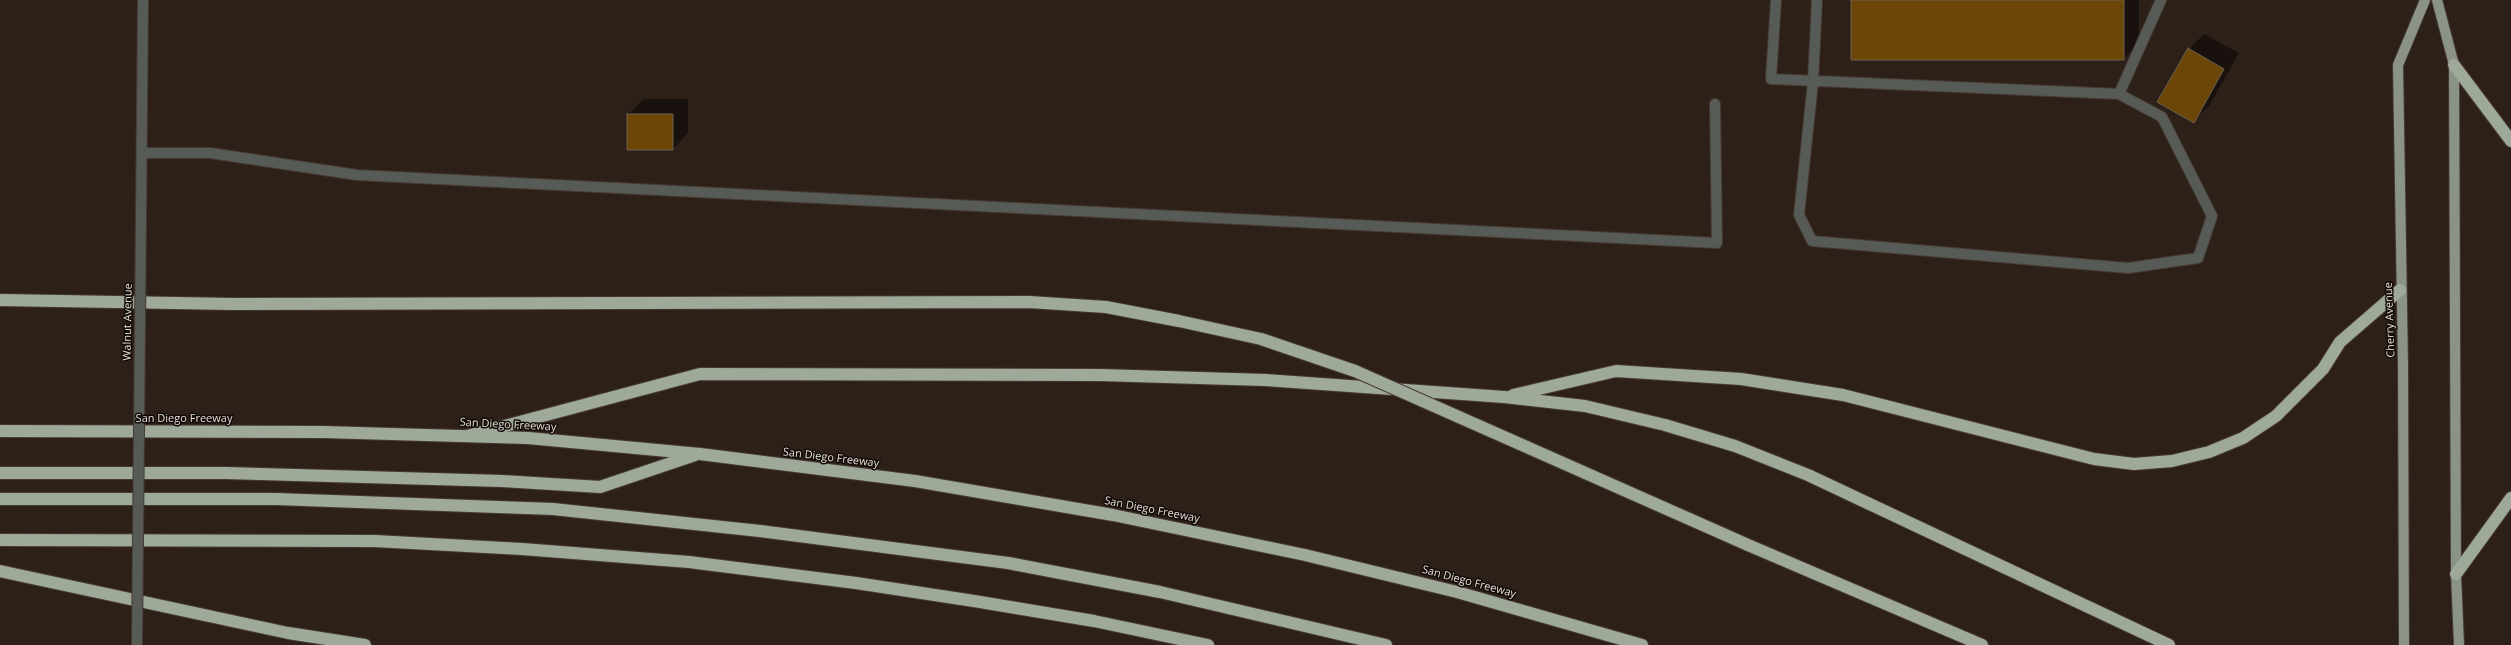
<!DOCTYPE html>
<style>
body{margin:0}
canvas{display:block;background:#2d2018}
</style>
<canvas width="2511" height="645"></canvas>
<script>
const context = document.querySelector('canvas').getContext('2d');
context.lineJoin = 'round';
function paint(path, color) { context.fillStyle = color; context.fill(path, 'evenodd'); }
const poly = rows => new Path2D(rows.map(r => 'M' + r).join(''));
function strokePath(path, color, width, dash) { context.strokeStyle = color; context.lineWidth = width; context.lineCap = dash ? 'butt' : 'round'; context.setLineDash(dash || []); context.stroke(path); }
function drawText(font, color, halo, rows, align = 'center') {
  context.font = font + ' "Open Sans",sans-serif'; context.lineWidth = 3; context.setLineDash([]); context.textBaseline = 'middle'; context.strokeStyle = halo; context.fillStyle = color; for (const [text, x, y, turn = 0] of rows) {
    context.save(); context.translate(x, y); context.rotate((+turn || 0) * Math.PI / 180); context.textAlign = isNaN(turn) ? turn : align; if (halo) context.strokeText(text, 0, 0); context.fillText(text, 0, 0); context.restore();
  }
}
paint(poly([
 [1852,0,2139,0,2139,43,2123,59],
 [2204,34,2239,53,2209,106,2193,121,2189,49],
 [644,99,688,99,688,133,673,149,628,114]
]), '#0007');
const building = poly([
 [1851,0,2124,0,2124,60,1851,60,1851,0],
 [2188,48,2224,69,2194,123,2157,102,2188,48],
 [627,114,673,114,673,150,627,150,627,114]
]);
paint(building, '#6c4606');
strokePath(building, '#6b6053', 1);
const minor = poly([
 [1776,0,1771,79,2119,94,2161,0],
 [1817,0,1813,82,1799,215,1812,241,2128,268,2198,258,2212,216,2162,117,2119,94],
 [142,153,210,153,357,175,1717,243,1715,104],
 [141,216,143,0]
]);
const major = poly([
 [2437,0,2454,65,2456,574,2459,645],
 [2404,645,2403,365,2398,65,2425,0]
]);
const highway = poly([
 [2454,65,2511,141],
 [0,300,233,304,1029,302,1106,307,1179,321],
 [1513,395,1616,371,1741,379,1843,395,2094,459,2134,464,2172,461,2209,452,2243,438,2276,416,2323,369,2340,342,2400,290],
 [0,431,323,432,528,438,700,454,915,481,1113,515,1305,555,1457,592,1642,645],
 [467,436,700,374,1100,375,1265,380,1504,397,1585,406,1665,425,1735,446,1808,475,2169,645],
 [0,473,226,473,502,481,600,487,695,455],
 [0,499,276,499,553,509,760,531,1008,563,1160,592,1386,645],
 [0,540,375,541,522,549,689,562,856,583,974,601,1094,621,1208,645],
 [1748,545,1982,645],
 [0,571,288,633,365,645],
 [2456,574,2511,498]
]);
strokePath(minor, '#473a33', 12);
strokePath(major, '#473a33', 12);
strokePath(highway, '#473a33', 14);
strokePath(minor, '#575b55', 10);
strokePath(major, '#8a9386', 10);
strokePath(highway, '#9ea99a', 12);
const minorBridge = poly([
 [137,645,141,216]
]);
const highwayBridge = poly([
 [1179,321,1261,339,1355,371,1748,545]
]);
strokePath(minorBridge, '#473a33', 12, []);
strokePath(highwayBridge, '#473a33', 14, []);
strokePath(minorBridge, '#575b55', 10);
strokePath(highwayBridge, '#9ea99a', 12);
drawText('11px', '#e5dcd7', '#110b08', [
 ["Cherry Avenue",2390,320,-92],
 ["Walnut Avenue",128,322,-89],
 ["San Diego Freeway",184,419],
 ["San Diego Freeway",508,425,3],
 ["San Diego Freeway",831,458,7],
 ["San Diego Freeway",1152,510,11],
 ["San Diego Freeway",1469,582,15]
]);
</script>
